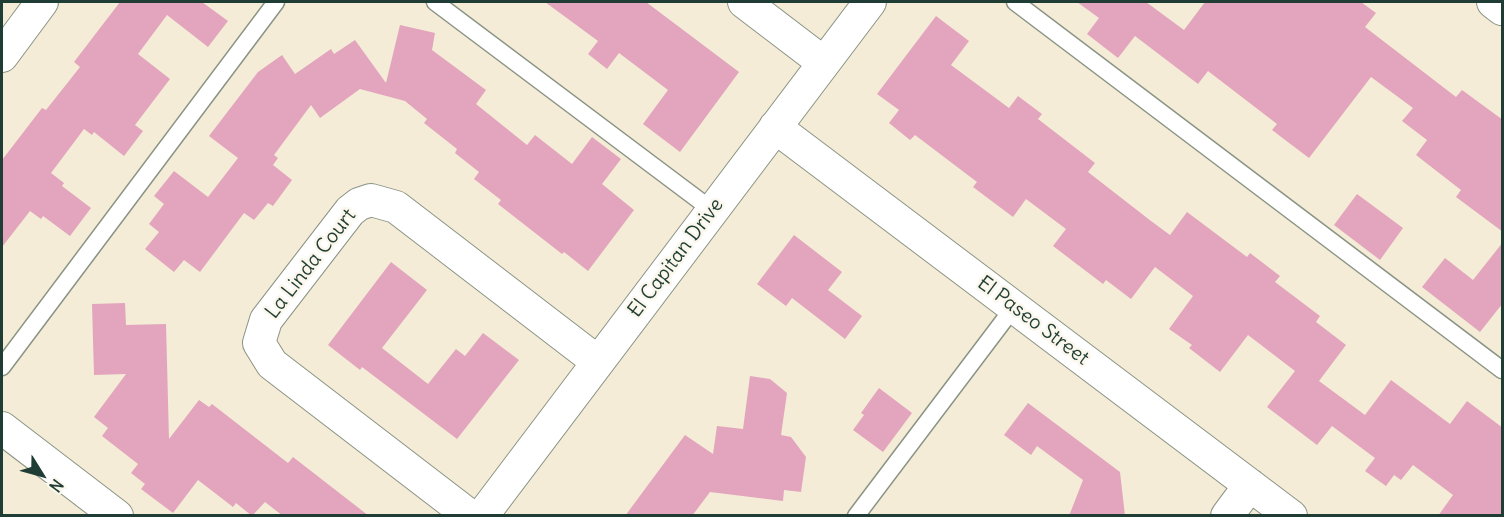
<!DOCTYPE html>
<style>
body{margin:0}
#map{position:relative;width:1504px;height:517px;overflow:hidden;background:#f4ecd6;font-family:Delius,sans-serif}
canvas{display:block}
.frame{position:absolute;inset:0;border:3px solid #1f3d34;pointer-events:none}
.north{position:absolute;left:12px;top:445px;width:60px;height:60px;-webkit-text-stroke:4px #fbf7ec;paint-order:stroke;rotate:127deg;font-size:16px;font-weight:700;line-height:24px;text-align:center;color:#1f3d34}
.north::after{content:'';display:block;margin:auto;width:21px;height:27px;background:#1f3d34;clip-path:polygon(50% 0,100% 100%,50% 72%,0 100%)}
</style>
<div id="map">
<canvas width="1504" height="517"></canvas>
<div class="frame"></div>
<div class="north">N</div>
</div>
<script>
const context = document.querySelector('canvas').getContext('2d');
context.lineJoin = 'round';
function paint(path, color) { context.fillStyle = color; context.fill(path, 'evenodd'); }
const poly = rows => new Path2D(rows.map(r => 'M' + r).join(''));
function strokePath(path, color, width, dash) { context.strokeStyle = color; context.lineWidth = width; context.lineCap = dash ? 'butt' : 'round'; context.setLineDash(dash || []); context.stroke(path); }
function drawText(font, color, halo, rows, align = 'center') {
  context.font = font + ' Delius,sans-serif'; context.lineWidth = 5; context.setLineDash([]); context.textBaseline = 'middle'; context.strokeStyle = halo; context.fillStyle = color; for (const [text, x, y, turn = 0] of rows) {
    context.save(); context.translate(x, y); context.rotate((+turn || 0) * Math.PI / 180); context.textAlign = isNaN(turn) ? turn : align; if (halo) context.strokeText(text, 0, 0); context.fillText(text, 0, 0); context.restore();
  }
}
paint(poly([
 [120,2,202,2,228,21,208,47,167,15,138,54,170,79,135,125,143,131,124,156,94,132,92,135,84,129,51,173,64,183,62,186,91,208,70,236,43,216,41,219,30,211,2,247,2,160,42,108,46,110,80,67,74,62],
 [545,2,646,2,739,72,680,152,643,124,668,90,619,53,607,69,588,54,598,41],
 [1077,2,1146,2,1184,30,1205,2,1361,2,1376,13,1365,27,1456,97,1462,90,1503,120,1503,232,1456,197,1461,190,1416,155,1427,140,1402,121,1413,108,1371,77,1309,158,1272,130,1277,124,1208,71,1198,84,1135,36,1118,58,1087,34,1099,18],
 [936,16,969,41,951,65,1009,108,1018,96,1042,114,1038,119,1095,163,1088,172,1151,221,1170,235,1187,212,1247,257,1250,253,1280,276,1275,282,1320,316,1316,322,1346,345,1319,381,1365,415,1391,380,1450,424,1467,401,1503,428,1503,516,1438,516,1453,495,1413,465,1401,480,1394,475,1386,486,1365,471,1375,458,1332,426,1317,445,1267,407,1295,371,1248,335,1220,372,1189,348,1192,345,1169,329,1193,296,1155,267,1131,299,1106,280,1103,284,1053,246,1066,229,1026,199,1013,217,973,187,977,182,915,135,910,140,889,123,899,110,877,94],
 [400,25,435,33,432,50,486,90,476,104,527,145,535,135,572,164,592,137,621,159,602,184,634,210,588,271,564,252,562,254,498,204,501,200,474,179,479,172,455,153,457,149,424,123,427,119,405,101,360,89,320,118,311,105,274,155,278,158,273,165,292,180,273,206,268,203,254,220,244,213,200,272,184,260,174,272,145,249,159,232,149,224,164,204,154,196,174,171,208,197,238,158,209,136,258,72,282,55,295,74,331,49,334,54,355,40,386,83],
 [1357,194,1403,228,1380,260,1334,225],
 [794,235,842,272,828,290,862,316,845,339,792,298,786,306,757,284],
 [1503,242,1503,303,1480,332,1422,287,1445,258,1473,280],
 [391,262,427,290,382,348,428,384,456,349,465,356,483,333,519,360,457,439,362,367,360,370,328,345],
 [125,303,126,325,166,324,169,439,199,400,209,407,212,404,288,463,293,457,369,516,283,516,265,502,252,516,236,503,233,507,198,480,173,513,141,489,145,484,131,473,138,464,102,436,108,428,94,417,126,374,94,375,92,304],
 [750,376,770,379,787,393,781,435,791,437,806,457,801,492,784,490,783,501,710,492,692,516,625,516,685,435,713,454,717,426,743,429],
 [879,388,912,413,883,452,853,430,864,415,861,413],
 [1028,403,1120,472,1125,516,1069,516,1083,480,1037,446,1031,455,1004,435]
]), '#e2a5bd');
const service = poly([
 [435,2,712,210],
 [1015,2,1502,370],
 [2,367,276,2],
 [856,516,1014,307]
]);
const minor = poly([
 [744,2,824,63],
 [1493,2,1502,9],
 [2,56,42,2],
 [775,127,1291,516],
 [2,428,117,516],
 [470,516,272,364,259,343,266,320,350,211,359,204,371,200,396,207,598,362],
 [482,516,870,2],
 [1227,516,1250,485]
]);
strokePath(service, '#8a9485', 19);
strokePath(minor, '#8a9485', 34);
strokePath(service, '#fff', 16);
strokePath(minor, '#fff', 32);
drawText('20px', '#1f3d34', '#fbf7ec', [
 ["El Capitan Drive",676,258,-53],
 ["La Linda Court",311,264,-52],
 ["El Paseo Street",1033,321,37]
]);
</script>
